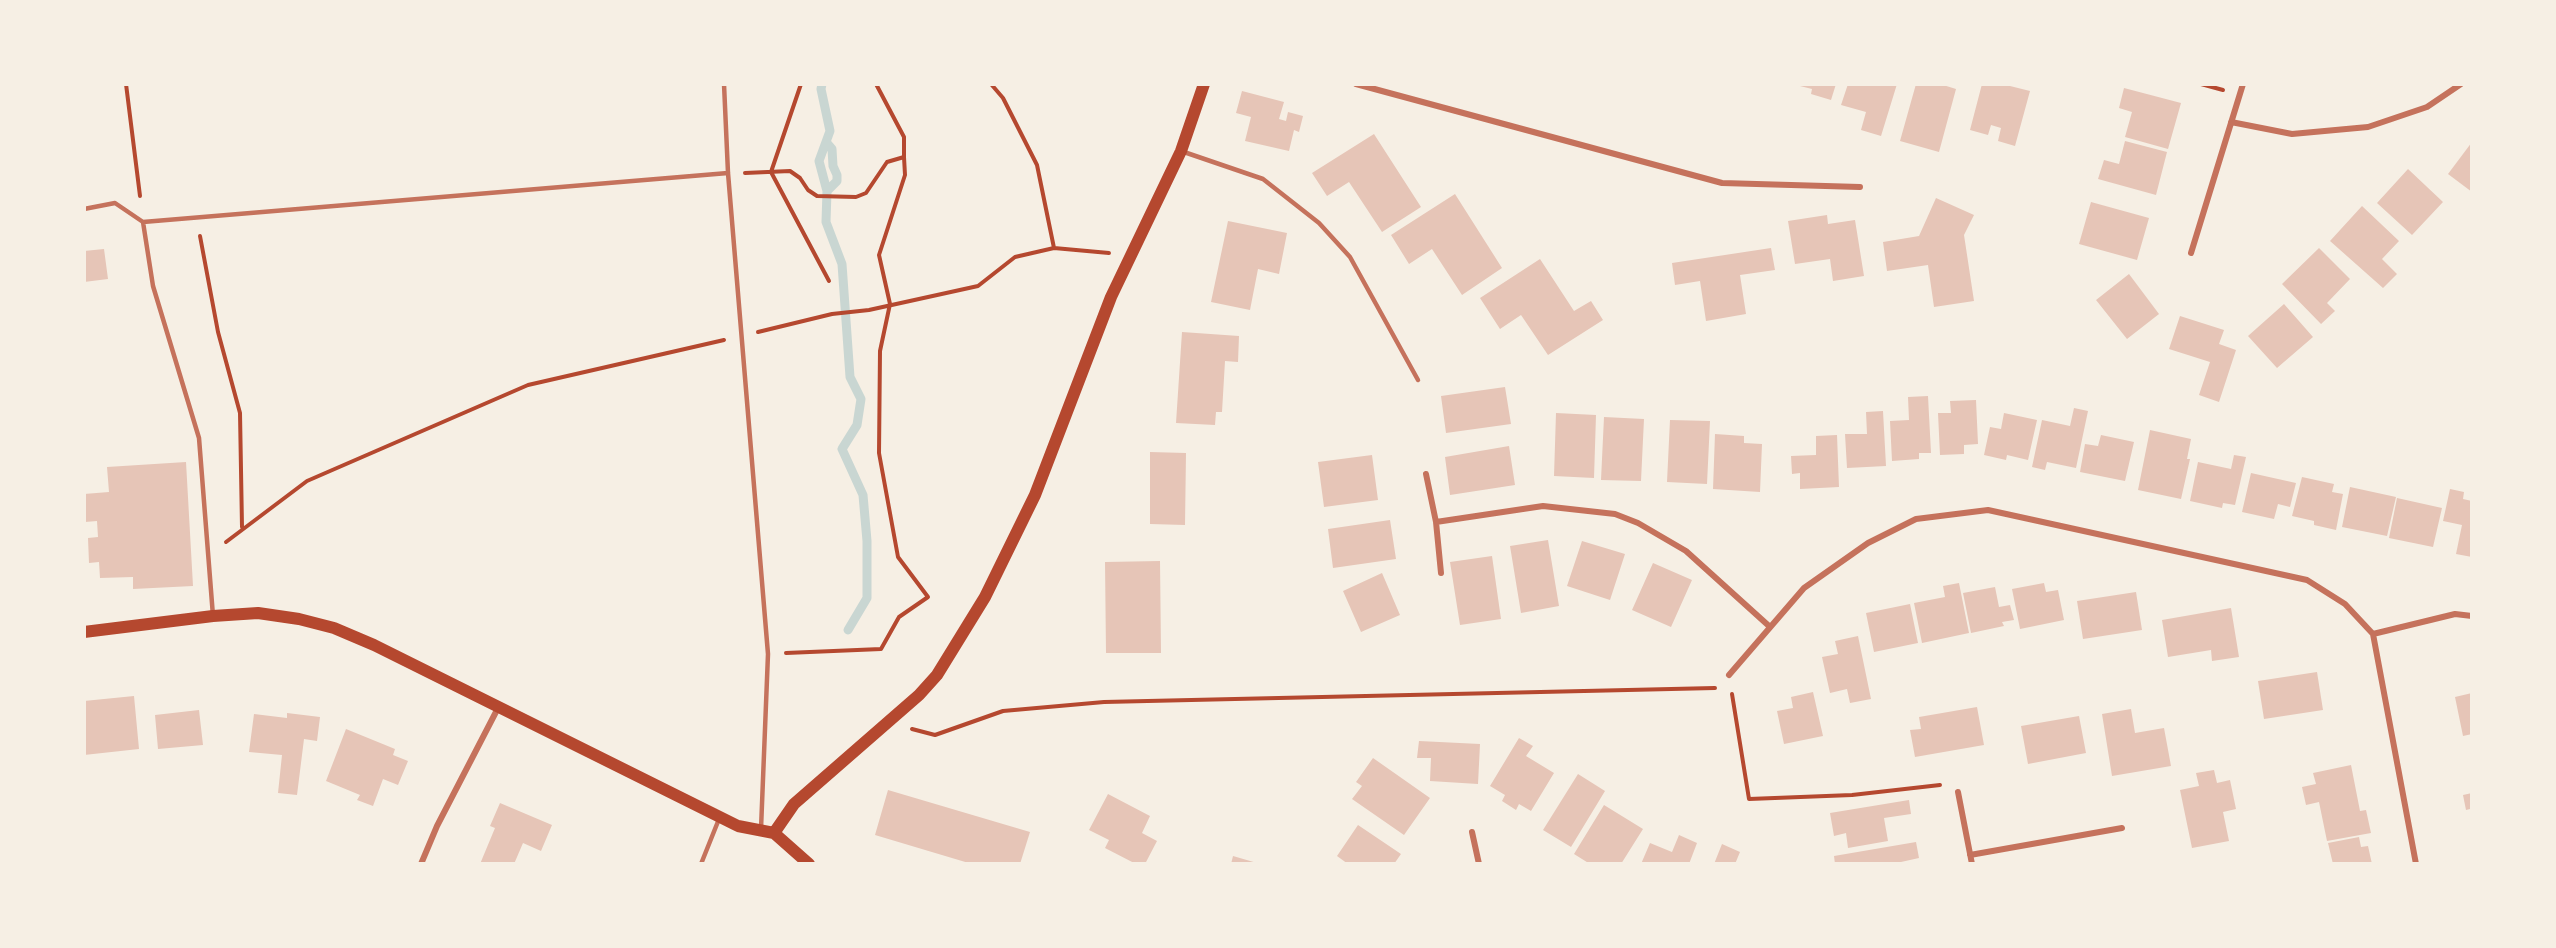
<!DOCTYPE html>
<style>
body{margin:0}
#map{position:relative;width:2556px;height:948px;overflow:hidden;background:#f6efe4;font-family:Figtree,sans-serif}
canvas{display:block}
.frame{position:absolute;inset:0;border:86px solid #f6efe4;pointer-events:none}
</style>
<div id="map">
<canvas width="2556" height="948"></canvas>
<div class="frame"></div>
</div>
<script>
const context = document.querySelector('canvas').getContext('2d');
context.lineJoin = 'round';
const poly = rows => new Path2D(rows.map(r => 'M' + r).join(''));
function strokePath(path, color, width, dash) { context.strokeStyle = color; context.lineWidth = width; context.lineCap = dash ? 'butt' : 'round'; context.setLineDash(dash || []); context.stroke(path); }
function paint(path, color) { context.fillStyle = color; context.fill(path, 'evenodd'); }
strokePath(poly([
 [822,84,821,89,830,131,819,161,827,191,826,222,842,264,850,377,861,399,857,425,842,449,863,495,867,541,867,598,848,630],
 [826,142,832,149,833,166,837,175,837,181,827,191]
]), '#c9d6d2', 9);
paint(poly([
 [1836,84,1831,100,1811,94,1812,89,1796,85],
 [1848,84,1897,84,1881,136,1861,130,1866,112,1841,105],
 [1916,84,1940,84,1956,89,1939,152,1900,141],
 [1982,84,2002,84,2030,91,2015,146,1998,141,2001,128,1991,125,1988,135,1970,130],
 [2124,88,2181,103,2168,149,2125,137,2132,112,2119,108],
 [1242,91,1284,102,1279,119,1286,121,1288,112,1303,116,1299,132,1294,130,1289,151,1245,141,1251,117,1236,113],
 [1374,134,1421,207,1382,232,1349,182,1327,196,1312,173],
 [2125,141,2167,152,2156,195,2098,179,2104,160,2119,164],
 [2472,142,2472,192,2448,174],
 [2408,169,2443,202,2412,235,2377,203],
 [1455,194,1502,268,1462,295,1432,249,1409,264,1391,235],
 [1936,198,1974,215,1964,235,1974,301,1934,307,1928,265,1887,271,1883,242,1919,236],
 [2091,202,2149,218,2137,260,2079,244],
 [2362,206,2399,241,2382,259,2397,274,2383,288,2330,241],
 [1827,215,1828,224,1855,220,1864,276,1833,281,1830,259,1795,264,1788,221],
 [1228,221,1287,233,1279,274,1258,269,1250,310,1211,302],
 [1771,248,1775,270,1740,275,1746,314,1706,321,1700,281,1675,285,1672,263],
 [2319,248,2350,279,2327,303,2335,311,2321,324,2282,284],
 [104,249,108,279,84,282,84,251],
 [1540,259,1574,311,1591,301,1603,320,1548,355,1521,315,1500,329,1480,298],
 [2129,274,2159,314,2127,339,2096,300],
 [2284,304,2313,337,2277,368,2248,336],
 [2180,316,2224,330,2219,344,2236,350,2219,402,2199,395,2210,362,2169,349],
 [1182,332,1239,336,1238,362,1225,361,1222,412,1216,412,1215,425,1176,423],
 [1505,387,1511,424,1446,433,1441,396],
 [1928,396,1931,453,1919,453,1919,459,1892,461,1890,421,1909,420,1908,397],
 [1976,400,1978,444,1964,445,1964,454,1940,455,1938,413,1951,413,1950,401],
 [2074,408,2088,411,2076,468,2047,462,2045,470,2032,467,2042,420,2070,426],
 [1883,411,1886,466,1847,468,1845,434,1867,434,1866,412],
 [1556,413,1596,415,1594,478,1554,476],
 [2004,413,2037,420,2028,460,2007,455,2006,460,1984,455,1990,427,2001,429],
 [1604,417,1644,419,1641,481,1601,480],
 [1670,420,1710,421,1707,484,1667,482],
 [2150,430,2191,439,2187,459,2190,459,2181,499,2138,490],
 [1715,434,1744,436,1744,443,1762,444,1760,492,1713,489],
 [1837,435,1839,487,1800,489,1800,473,1792,474,1791,456,1816,455,1816,436],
 [2101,435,2134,442,2125,481,2080,472,2085,444,2098,446],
 [1509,446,1515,485,1450,495,1445,457],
 [1150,452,1186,453,1185,525,1150,524],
 [1372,455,1378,500,1324,507,1318,462],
 [2234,455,2246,457,2235,505,2223,503,2222,508,2190,501,2198,462,2231,469],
 [186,462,193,586,133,589,133,577,100,578,99,562,89,563,88,538,98,537,97,521,85,522,84,494,109,492,107,467],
 [2251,473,2296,483,2290,507,2278,504,2274,519,2242,512],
 [2302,477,2334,484,2332,492,2343,494,2336,530,2314,525,2314,521,2292,516],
 [2350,487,2396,497,2387,536,2342,527],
 [2450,489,2464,492,2463,499,2472,501,2472,557,2456,554,2462,525,2443,521],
 [2397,498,2442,508,2433,547,2389,538],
 [1390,520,1396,559,1333,568,1328,529],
 [1548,540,1559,606,1521,613,1510,546],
 [1582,541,1625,554,1610,600,1567,586],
 [1492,556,1501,619,1460,625,1450,562],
 [1160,561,1161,653,1106,653,1105,562],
 [1653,563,1692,580,1671,627,1632,610],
 [1382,573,1400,615,1361,632,1343,591],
 [1959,583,1969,633,1922,643,1914,603,1945,597,1943,586],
 [2044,583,2046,592,2058,590,2064,620,2020,629,2012,589],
 [1995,587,1999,607,2010,605,2014,620,2002,622,2004,626,1971,633,1963,593],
 [2136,592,2142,630,2083,639,2077,601],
 [1910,604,1918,643,1874,652,1866,613],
 [2231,608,2239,657,2212,661,2211,650,2168,657,2162,620],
 [1858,636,1871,699,1850,703,1847,689,1830,693,1822,657,1838,654,1835,641],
 [2317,672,2323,710,2264,719,2258,681],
 [1813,692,1823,736,1784,744,1777,711,1793,708,1791,697],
 [2472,693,2472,734,2463,736,2455,697],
 [134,696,139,749,84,755,84,701],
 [1977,707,1984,745,1915,757,1910,730,1921,729,1919,717],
 [2131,709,2135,733,2164,728,2171,766,2112,776,2102,714],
 [199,710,203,745,158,749,155,715],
 [287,713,320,717,317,741,304,739,297,795,278,793,282,755,249,752,254,714,287,718],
 [2079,716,2086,753,2028,764,2021,726],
 [346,729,395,749,393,755,408,761,398,785,383,779,373,806,357,800,360,795,326,781],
 [1519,738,1533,746,1526,756,1554,773,1531,811,1519,804,1516,810,1502,801,1505,795,1490,786],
 [1419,741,1480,744,1478,784,1430,781,1431,758,1417,758],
 [1373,758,1430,798,1404,835,1352,799,1362,786,1356,782],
 [2351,765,2360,811,2366,810,2371,833,2327,841,2319,802,2306,805,2302,787,2316,784,2313,773],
 [2214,770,2217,783,2230,780,2236,809,2223,812,2229,841,2192,848,2180,790,2199,786,2196,773],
 [1578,774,1605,791,1571,847,1543,830],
 [888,790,1030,832,1020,864,972,864,875,835],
 [2472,793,2472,814,2471,814,2470,809,2466,810,2463,795],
 [1108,794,1150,816,1142,833,1157,841,1145,864,1136,864,1105,848,1109,840,1089,830],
 [1909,800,1911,814,1884,818,1888,841,1848,848,1846,833,1834,836,1830,813],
 [500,803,552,825,541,851,523,843,514,864,480,864,495,828,490,826],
 [1604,805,1643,829,1621,864,1590,864,1574,854],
 [1358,825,1401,854,1394,864,1348,864,1337,856],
 [1679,835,1697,843,1689,864,1641,864,1650,843,1672,852],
 [2359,837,2361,847,2368,846,2372,864,2333,864,2328,843],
 [1916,842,1919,858,1892,864,1835,864,1834,856],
 [1722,844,1740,852,1735,864,1714,864],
 [1233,856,1257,863,1257,864,1231,864]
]), '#e6c5b7');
strokePath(poly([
 [126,84,140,196],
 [801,84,771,172,829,281],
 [991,84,1003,98,1037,165,1054,248],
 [2201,84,2223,90],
 [745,173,790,171,800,178,808,190,817,196,856,197,866,193,887,162,904,157],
 [200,236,218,332,240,413,242,527],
 [758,332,832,314,869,310,978,286,1015,257,1054,248,1109,253],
 [226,542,307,481,528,385,724,340],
 [786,653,881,649,899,617,928,597,898,557,879,453,880,351,890,304,879,255,905,175,904,157,904,137,876,84],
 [1732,694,1749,799,1852,795,1940,785],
 [912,729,935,735,1003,711,1104,702,1715,688]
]), '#b5482f', 4);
strokePath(poly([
 [724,84,728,173,768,654,761,829],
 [1181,151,1263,179,1319,223,1350,257,1418,380],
 [84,209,115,203,143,222,153,286,199,438,213,616],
 [143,222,728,173],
 [701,864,719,819]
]), '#c5725c', 4.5);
strokePath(poly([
 [1356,84,1722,183,1860,187],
 [2231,122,2292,134,2368,127,2427,107,2461,84],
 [2191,253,2243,84],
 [1426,474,1436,522,1441,573],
 [1436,522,1543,506,1615,514,1638,523,1686,551,1769,626],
 [2373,634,2416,864],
 [1729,675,1804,588,1868,543,1916,519,1988,510,2307,580,2345,604,2373,634,2455,614,2472,616],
 [1958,792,1972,864],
 [1472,832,1479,864],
 [1970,855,2122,828],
 [421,864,437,826,498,708]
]), '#c5725c', 6);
strokePath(poly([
 [84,632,213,616,258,613,299,619,334,628,374,645,738,826,774,833,809,864],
 [774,833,794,804,919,695,937,675,985,597,1035,495,1111,297,1181,151,1204,84]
]), '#b5482f', 12);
</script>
